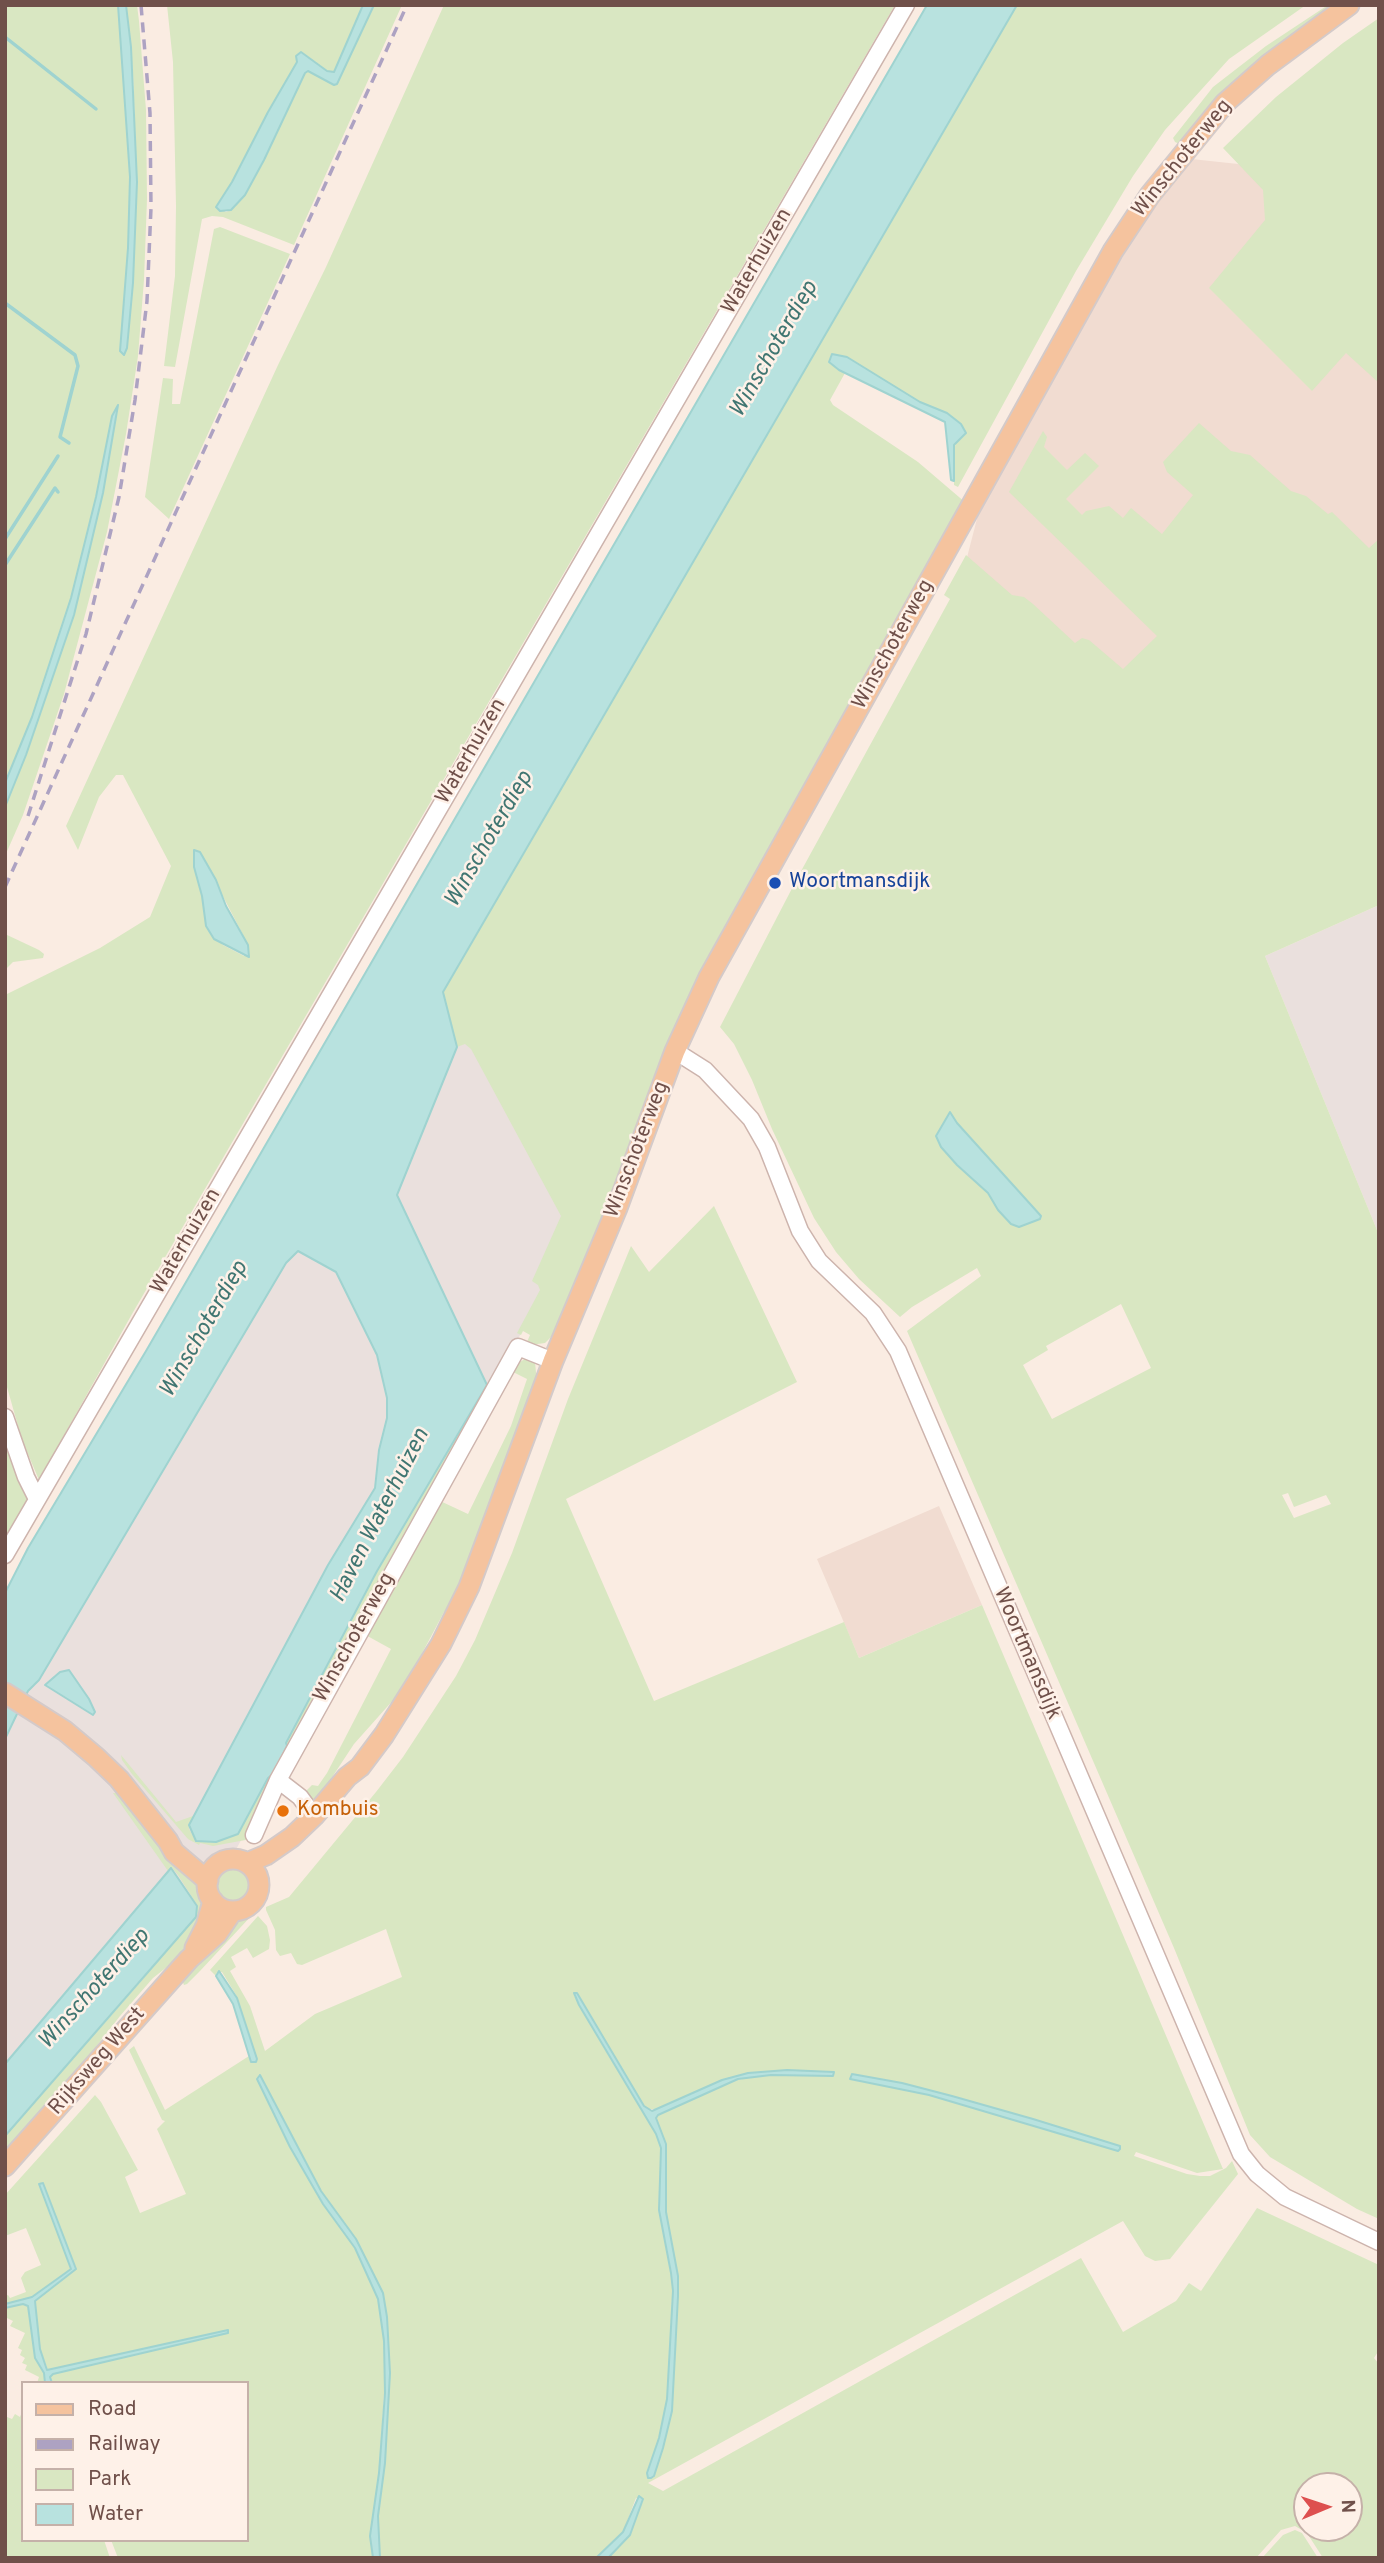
<!DOCTYPE html>
<style>
body{margin:0}
#map{position:relative;width:1384px;height:2563px;overflow:hidden;background:#faece2;font-family:Overpass,sans-serif}
canvas{display:block}
.frame{position:absolute;inset:0;border:7px solid #70504a;pointer-events:none}
.legend{position:absolute;left:21px;top:2381px;width:228px;height:161px;box-sizing:border-box;background:#fef1e8;border:2px solid #c5b1a9;margin:0;padding:9px 12px;list-style:none;font-size:21px;color:#70504a}
.legend li{display:flex;align-items:center;gap:14px;height:35px}
.legend b{width:35px;border:2px solid #c5b1a9}
.north{position:absolute;left:1293px;top:2472px;width:70px;height:70px;box-sizing:border-box;background:#fef1e8;border:2px solid #c5b1a9;border-radius:50%;rotate:88deg;font-size:19px;font-weight:700;line-height:28px;text-align:center;color:#70504a}
.north::after{content:'';display:block;margin:auto;width:24px;height:32px;background:#dd504f;clip-path:polygon(50% 0,100% 100%,50% 72%,0 100%)}
</style>
<div id="map">
<canvas width="1384" height="2563"></canvas>
<div class="frame"></div>
<ul class="legend">
<li><b style="height:9px;background:#f5c39e"></b>Road</li>
<li><b style="height:9px;background:#ada2c2"></b>Railway</li>
<li><b style="height:19px;background:#d9e7c2"></b>Park</li>
<li><b style="height:19px;background:#b8e2df"></b>Water</li>
</ul>
<div class="north">N</div>
</div>
<script>
const context = document.querySelector('canvas').getContext('2d');
context.lineJoin = 'round';
function paint(path, color) { context.fillStyle = color; context.fill(path, 'evenodd'); }
const poly = rows => new Path2D(rows.map(r => 'M' + r).join(''));
function strokePath(path, color, width, dash) { context.strokeStyle = color; context.lineWidth = width; context.lineCap = dash ? 'butt' : 'round'; context.setLineDash(dash || []); context.stroke(path); }
function drawText(font, color, halo, rows, align = 'center') {
  context.font = font + ' Overpass,sans-serif'; context.lineWidth = 5; context.setLineDash([]); context.textBaseline = 'middle'; context.strokeStyle = halo; context.fillStyle = color; for (const [text, x, y, turn = 0] of rows) {
    context.save(); context.translate(x, y); context.rotate((+turn || 0) * Math.PI / 180); context.textAlign = isNaN(turn) ? turn : align; if (halo) context.strokeText(text, 0, 0); context.fillText(text, 0, 0); context.restore();
  }
}
paint(poly([
 [1182,158,1285,169,1379,318,1379,554,1166,719,964,569,986,484],
 [939,1506,982,1605,859,1658,817,1559]
]), '#f1dcd1');
paint(poly([
 [1379,905,1379,1235,1265,956],
 [460,1025,574,1227,546,1288,234,1853,218,1856,207,1866,201,1885,206,1902,5,2143,5,1698,199,1354]
]), '#eae0dd');
paint(poly([
 [5,5,122,5,133,198,125,354,133,283,137,182,133,73,126,5,137,5,139,21,146,110,147,199,144,280,138,356,126,434,107,532,64,694,23,815,5,856,5,807,26,755,74,615,103,493,118,406,70,613,5,794],
 [167,5,363,5,334,72,327,71,301,52,296,56,297,62,268,112,232,182,216,207,226,212,231,210,245,195,264,160,305,73,308,71,336,85,374,5,402,5,294,245,223,217,212,216,202,219,175,367,164,366,175,276,176,206,173,62],
 [444,5,895,5,132,1314,39,1480,22,1440,5,1380,5,995,100,948,150,917,171,866,123,775,116,775,99,797,78,850,66,826,278,365,326,267],
 [200,852,243,935,244,956,223,945,206,926,202,896,194,867],
 [1017,5,1306,5,1229,59,1165,130,1133,176,1076,271,958,487,954,485,954,449,956,443,966,434,961,424,951,416,920,402,847,357,839,370,845,373,830,400,833,405,918,462,966,503,677,1028,674,1028,658,1067,660,1069,629,1161,557,1331,545,1343,530,1345,527,1342,530,1335,523,1331,521,1335,517,1333,540,1290,538,1285,532,1281,561,1216,471,1049,465,1044,457,1047,443,992],
 [1328,5,1337,5,1182,145,1175,142,1173,138,1213,87,1266,46],
 [1379,18,1379,383,1346,353,1312,391,1209,288,1265,220,1263,190,1223,148,1276,97,1343,43],
 [220,227,290,254,169,519,145,497,163,378,173,379,172,404,180,404,214,229],
 [1199,423,1231,451,1250,455,1291,491,1306,496,1328,514,1332,512,1369,548,1379,539,1379,905,1265,956,1379,1235,1379,2219,1357,2209,1270,2157,1250,2135,1174,1948,907,1331,981,1276,977,1268,912,1307,900,1317,859,1279,836,1252,814,1218,772,1129,752,1080,734,1044,720,1027,800,873,950,599,944,595,966,555,1012,595,1024,597,1033,604,1075,643,1082,638,1089,640,1123,669,1157,636,1009,492,1043,431,1047,437,1044,447,1067,470,1085,453,1099,466,1066,499,1082,515,1086,511,1109,506,1123,518,1131,508,1162,534,1193,495,1167,472,1163,462],
 [1121,1304,1151,1368,1052,1419,1023,1365,1048,1350,1046,1346],
 [1288,1493,1294,1507,1326,1495,1331,1504,1294,1518,1282,1495],
 [5,934,39,950,44,954,43,958,13,962,5,970],
 [714,1206,797,1382,566,1499,654,1701,844,1622,859,1658,982,1605,1223,2169,1197,2173,1136,2152,1134,2156,1187,2174,1200,2176,1210,2176,1226,2168,1232,2161,1238,2174,1170,2259,1155,2261,1145,2256,1123,2221,648,2483,663,2491,1081,2258,1123,2332,1176,2301,1189,2283,1201,2291,1257,2208,1379,2265,1379,2350,1374,2358,1379,2364,1379,2558,1323,2558,1307,2533,1295,2526,1281,2530,1256,2558,608,2558,630,2535,643,2500,636,2498,623,2532,596,2558,380,2558,378,2516,385,2463,390,2373,387,2317,383,2293,356,2239,321,2191,260,2075,272,2109,290,2147,323,2204,355,2248,378,2299,383,2322,385,2379,379,2473,370,2536,373,2558,118,2558,111,2540,247,2540,247,2383,52,2383,50,2375,228,2333,48,2370,40,2349,35,2301,76,2269,43,2183,40,2183,71,2269,32,2297,5,2304,5,2296,8,2295,10,2298,26,2292,21,2278,25,2272,41,2265,26,2228,5,2236,5,2195,95,2095,101,2102,138,2170,125,2177,140,2213,186,2194,157,2129,165,2121,162,2120,129,2050,134,2046,165,2110,249,2056,251,2061,257,2059,236,1995,222,1972,217,1972,216,1976,210,1970,258,1916,267,1926,270,1940,269,1949,253,1958,247,1948,231,1957,236,1967,230,1971,250,2006,265,2051,315,2014,402,1977,386,1929,302,1965,297,1964,291,1953,280,1956,276,1950,275,1930,266,1910,266,1907,289,1897,376,1792,403,1757,456,1676,475,1640,512,1553,568,1399,631,1246,649,1272],
 [576,1993,644,2106,648,2109,658,2109,731,2077,757,2072,807,2070,789,2074,761,2075,728,2082,658,2115,656,2118,666,2144,666,2212,678,2276,678,2296,672,2411,653,2478,647,2473,659,2438,667,2399,673,2280,659,2210,661,2148,656,2134,579,2005,574,1995],
 [852,2074,902,2083,1118,2151,929,2095,850,2079],
 [1307,2486,1349,2486,1349,2528,1307,2528],
 [525,1359,535,1362,537,1383,457,1595,444,1612,403,1689,354,1744,315,1803,303,1794,312,1785,318,1786,327,1773,391,1649,362,1633,438,1500,468,1514,511,1426,527,1379,513,1372,518,1363],
 [496,1374,282,1763,248,1829,253,1834,251,1839,213,1846,200,1843,199,1845,188,1839,132,1774,122,1760,121,1755,176,1822,193,1816,189,1829,196,1841,216,1842,238,1834,268,1778,274,1773,287,1746,286,1743,377,1571,491,1378],
 [5,1435,27,1490,28,1500,5,1540],
 [113,1793,120,1793,201,1886,207,1906,201,1929,181,1956,153,1978,120,2016,49,2107,5,2156,5,2136,143,1979,197,1905,178,1875,172,1868,168,1871],
 '216 1886a17 17 0 1 1 34 0a17 17 0 1 1-34 0Z',
 [251,1912,253,1914,200,1971,187,1984,184,1985,182,1980,239,1917],
 [23,2304,28,2306,35,2358,44,2373,45,2383,37,2383,39,2377,25,2370,27,2365,22,2363,25,2358,20,2355,22,2350,18,2348,25,2333,10,2326,13,2321,5,2317,5,2308],
 [22,2412,23,2540,104,2540,110,2558,5,2558,5,2421,7,2417,12,2419,15,2414,20,2417],
 [1295,2530,1302,2533,1318,2558,1262,2558,1283,2535]
]), '#d9e7c2');
const water = poly([
 [118,5,126,5,131,47,137,182,133,283,127,348,124,355,120,351,128,248,130,177,118,5],
 [363,5,374,5,337,84,334,85,308,71,305,73,264,160,245,195,231,210,220,211,216,207,232,182,268,112,297,62,296,56,301,52,327,71,334,72,363,5],
 [927,5,1017,5,443,992,457,1047,397,1195,487,1385,377,1571,286,1743,287,1746,274,1773,268,1778,238,1834,216,1842,196,1841,189,1825,328,1565,375,1488,379,1450,387,1418,387,1398,377,1355,336,1272,298,1251,286,1263,39,1680,28,1691,5,1739,5,1593,28,1548,146,1351,927,5],
 [832,354,847,357,920,402,947,413,961,424,966,433,954,445,954,481,951,480,945,422,839,370,829,362,832,354],
 [118,405,103,493,74,615,26,755,5,807,5,783,32,717,71,598,96,497,112,416,118,405],
 [194,850,200,852,216,880,226,906,248,945,249,957,214,939,206,926,202,896,194,867,194,850],
 [950,1112,957,1123,1041,1216,1040,1219,1019,1227,1011,1224,998,1210,988,1193,957,1165,941,1147,936,1136,950,1112],
 [69,1670,89,1699,95,1712,93,1715,45,1685,60,1672,69,1670],
 [171,1868,197,1906,196,1917,5,2136,5,2064,171,1868],
 [219,1971,237,1998,257,2059,256,2062,251,2062,233,2004,216,1976,219,1971],
 [574,1993,577,1993,644,2106,652,2111,722,2080,748,2073,787,2070,834,2072,833,2076,771,2075,738,2079,658,2115,656,2118,666,2144,666,2212,678,2276,678,2296,672,2411,663,2448,654,2476,651,2478,648,2478,647,2473,659,2438,667,2399,673,2291,671,2273,659,2210,661,2148,656,2134,579,2005,574,1993],
 [852,2074,902,2083,952,2096,1033,2119,1120,2146,1120,2149,1118,2151,929,2095,850,2079,852,2074],
 [260,2075,321,2191,356,2239,383,2293,387,2317,390,2373,385,2463,378,2516,380,2558,373,2558,370,2536,379,2473,385,2393,384,2341,378,2299,355,2248,323,2204,290,2147,257,2079,260,2075],
 [43,2183,76,2269,35,2301,40,2349,47,2370,228,2330,228,2333,53,2374,50,2377,52,2383,45,2383,44,2373,35,2358,28,2306,23,2304,5,2308,5,2304,32,2297,71,2269,39,2184,43,2183],
 [639,2496,643,2499,630,2535,608,2558,596,2558,623,2532,639,2496]
]);
paint(water, '#b8e2df');
strokePath(water, '#9fd3d0', 2);
strokePath(poly([
 [5,37,96,109],
 [5,303,75,355,78,366,60,437,69,443],
 [5,539,58,456],
 [5,565,55,488,58,492]
]), '#9fd3d0', 3.5);
const minor = poly([
 [675,1051,705,1070,751,1119,767,1147,800,1231,819,1261,873,1313,898,1351,1241,2154,1257,2174,1285,2197,1379,2242],
 [5,1417,26,1477,37,1499],
 [5,1555,906,5],
 [278,1780,300,1797,314,1816],
 [254,1835,278,1780,518,1347,553,1361]
]);
const major = poly([
 [5,1693,65,1731,96,1757,119,1779,168,1841,174,1852,208,1881],
 '207 1885a26 26 0 1 1 52 0a26 26 0 1 1-52 0Z',
 [247,1863,266,1855,292,1837,314,1816,347,1777,360,1767,384,1735,441,1644,469,1587,553,1361,617,1208,675,1051,709,977,1113,251,1150,195,1225,103,1268,65,1349,5],
 [195,1948,206,1926,213,1901],
 [5,2166,189,1959,217,1934,232,1912]
]);
strokePath(minor, '#cdb4ad', 19);
strokePath(major, '#d4cac9', 23);
strokePath(minor, '#fff', 16);
strokePath(major, '#f5c39e', 19);
strokePath(poly([
 [28,816,86,634,119,497,135,400,147,301,151,208,150,113,141,5],
 [5,887,407,5]
]), '#ada2c2', 3.5, [10, 7]);
for (const [x, y, r, color] of [
 [775,883,7,"#1a4fb4"],
 [283,1811,7,"#e8710a"]
]) { const dot = new Path2D(); dot.arc(x, y, r, 0, 2 * Math.PI); context.fillStyle = color; context.fill(dot); strokePath(dot, '#fef1e8', 2.5); }
drawText('21px', '#70504a', '#fef1e8', [
 ["Winschoterweg",1183,159,-51],
 ["Waterhuizen",758,262,-60],
 ["Winschoterweg",894,645,-61],
 ["Waterhuizen",472,752,-60],
 ["Winschoterweg",638,1150,-69],
 ["Waterhuizen",187,1242,-60],
 ["Winschoterweg",355,1638,-61],
 ["Woortmansdijk",1026,1654,67],
 ["Rijksweg West",98,2062,-49]
]);
drawText('21px', '#164399', '#fef1e8', [
 ["Woortmansdijk",789,883]
], 'left');
drawText('21px', '#c56008', '#fef1e8', [
 ["Kombuis",297,1811]
], 'left');
drawText('italic 23px', '#407672', '#fef1e8', [
 ["Winschoterdiep",775,350,-60],
 ["Winschoterdiep",490,840,-60],
 ["Winschoterdiep",205,1330,-60],
 ["Haven Waterhuizen",381,1516,-63],
 ["Winschoterdiep",95,1990,-48]
]);
</script>
